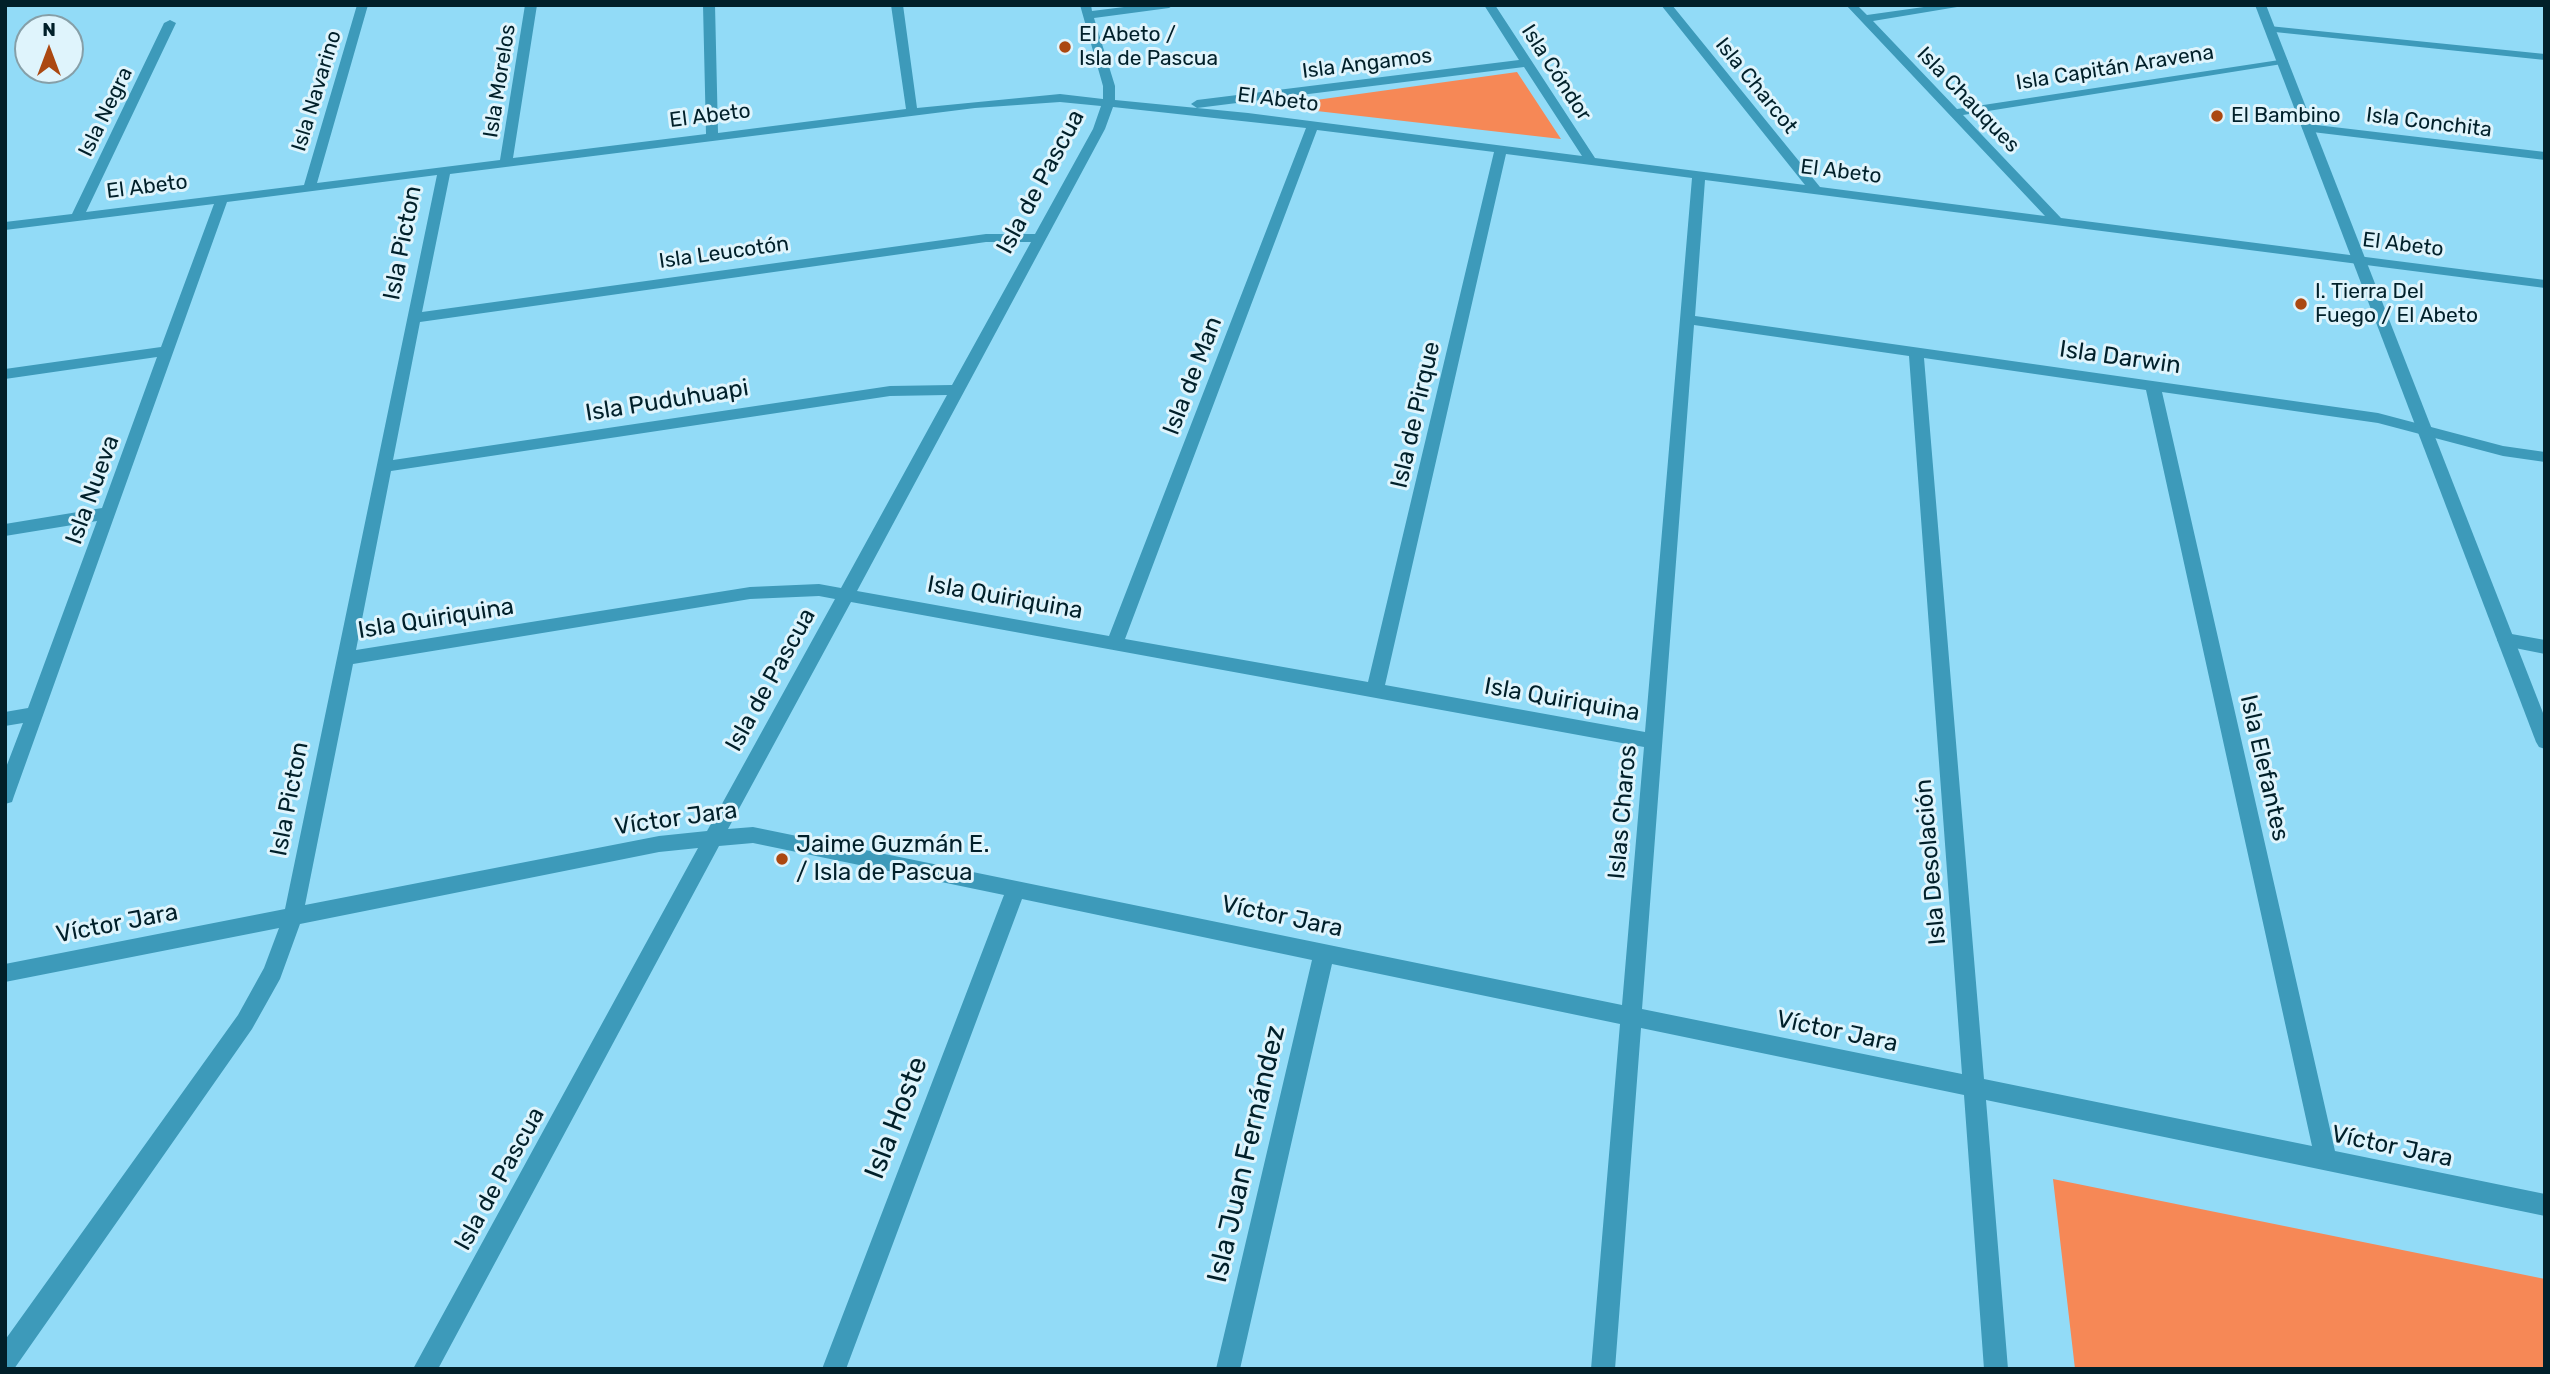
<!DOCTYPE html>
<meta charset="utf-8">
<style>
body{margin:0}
#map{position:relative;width:2550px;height:1374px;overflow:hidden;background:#92dbf7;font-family:Rubik,sans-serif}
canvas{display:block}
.frame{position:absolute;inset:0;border:7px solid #01202a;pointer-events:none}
.north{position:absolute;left:14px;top:14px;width:70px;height:70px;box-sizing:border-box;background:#dff4fc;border:2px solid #869fa8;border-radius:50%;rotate:0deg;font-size:19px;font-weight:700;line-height:28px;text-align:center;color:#01202a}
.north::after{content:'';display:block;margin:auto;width:24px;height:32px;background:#ab4811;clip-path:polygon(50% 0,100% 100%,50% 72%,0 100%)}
</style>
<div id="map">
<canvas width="2550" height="1374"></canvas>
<div class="frame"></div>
<div class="north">N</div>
</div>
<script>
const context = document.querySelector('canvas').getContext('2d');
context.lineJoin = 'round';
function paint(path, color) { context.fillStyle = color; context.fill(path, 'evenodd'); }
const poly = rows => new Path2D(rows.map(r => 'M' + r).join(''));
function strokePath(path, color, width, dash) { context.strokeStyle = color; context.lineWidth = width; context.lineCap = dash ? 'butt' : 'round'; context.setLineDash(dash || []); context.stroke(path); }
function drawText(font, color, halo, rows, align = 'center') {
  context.font = font + ' Rubik,sans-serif'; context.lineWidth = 6; context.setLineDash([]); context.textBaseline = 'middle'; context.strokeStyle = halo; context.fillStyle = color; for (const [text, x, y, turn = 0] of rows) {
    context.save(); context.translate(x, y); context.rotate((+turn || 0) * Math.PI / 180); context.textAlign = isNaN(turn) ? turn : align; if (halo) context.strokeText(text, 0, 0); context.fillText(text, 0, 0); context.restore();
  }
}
paint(poly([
 [1517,72,1561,139,1273,106],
 [2053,1179,2545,1279,2545,1369,2075,1369]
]), '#f68856');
paint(poly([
 [357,5,368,5,317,183,500,160,525,5,537,5,513,158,706,134,703,5,715,5,718,133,906,109,891,5,903,5,917,108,1060,94,1103,99,1103,86,1080,5,1091,5,1092,11,1140,5,1174,5,1169,8,1094,18,1115,86,1115,100,1248,113,1582,156,1524,67,1197,108,1191,104,1197,100,1519,60,1484,5,1495,5,1595,158,1805,185,1661,5,1672,5,1820,187,2045,216,1846,5,1857,5,1867,15,1938,5,1969,5,1873,21,1957,109,2286,59,2288,61,2282,64,1963,115,2061,218,2545,280,2545,288,1705,180,1695,316,2378,413,2503,446,2545,452,2545,462,2503,456,2378,423,2162,392,2335,1151,2545,1194,2545,1216,1986,1100,2008,1369,1984,1369,1964,1095,1641,1028,1615,1369,1591,1369,1620,1024,1332,964,1240,1369,1216,1369,1312,960,1022,899,846,1369,822,1369,1004,895,753,843,719,846,438,1369,413,1369,698,848,659,852,300,924,280,979,252,1029,14,1369,5,1369,5,1340,238,1015,264,968,279,928,5,982,5,964,285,909,437,175,227,202,14,796,12,802,5,804,5,770,23,723,5,726,5,712,28,708,97,521,5,536,5,524,102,508,157,357,5,379,5,369,161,347,214,204,5,230,5,222,72,214,164,23,170,20,176,23,86,212,304,185,357,5],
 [1060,102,1101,106,1093,129,1035,234,986,234,422,312,450,174,975,108,1060,102],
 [1113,107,1306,128,1109,636,857,591,1105,129,1113,107],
 [1317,130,1494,152,1368,682,1125,639,1317,130],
 [1506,154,1692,178,1645,732,1385,685,1506,154],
 [986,242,1031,242,952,385,890,386,393,460,420,322,986,242],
 [1694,325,1909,356,1962,1074,1642,1009,1694,325],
 [1924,358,2146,390,2312,1146,1984,1079,1924,358],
 [947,395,841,588,819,584,750,587,356,650,391,471,890,396,947,395],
 [819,596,835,599,707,831,659,836,305,905,353,664,750,599,819,596],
 [851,602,1644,747,1622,1005,753,827,728,829,851,602],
 [2269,26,2545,54,2545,60,2265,31,2265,27,2269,26],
 [2308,124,2545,152,2545,160,2304,131,2302,128,2308,124],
 [2506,633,2545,640,2545,654,2500,645,2497,640,2506,633]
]), '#3d9aba');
paint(poly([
 [2255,5,2266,5,2545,718,2545,749,2539,747,2536,742,2255,5]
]), '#3d9aba');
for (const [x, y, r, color] of [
 [1065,47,7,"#ab4811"],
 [2217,116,7,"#ab4811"],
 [2301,304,7,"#ab4811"],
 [782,859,7,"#ab4811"]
]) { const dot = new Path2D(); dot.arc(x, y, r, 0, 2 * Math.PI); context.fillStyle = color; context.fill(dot); strokePath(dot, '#dff4fc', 2.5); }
drawText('21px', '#01202a', '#dff4fc', [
 ["El Abeto /",1079,35],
 ["Isla de Pascua",1079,59],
 ["El Bambino",2231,116],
 ["I. Tierra Del",2315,292],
 ["Fuego / El Abeto",2315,316]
], 'left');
drawText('21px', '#01202a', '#dff4fc', [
 ["Isla Angamos",1367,64,-7],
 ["Isla Capitán Aravena",2115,68,-9],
 ["Isla Cóndor",1556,73,57],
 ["Isla Morelos",500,81,-81],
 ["Isla Charcot",1756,86,51],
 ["Isla Navarino",317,91,-73],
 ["El Abeto",1278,100,7],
 ["Isla Chauques",1968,100,46],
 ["Isla Negra",106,112,-64],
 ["El Abeto",710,116,-7],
 ["Isla Conchita",2429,123,7],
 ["El Abeto",1841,172,7],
 ["El Abeto",147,187,-7],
 ["El Abeto",2403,245,7],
 ["Isla Leucotón",724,253,-8]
]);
drawText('24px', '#01202a', '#dff4fc', [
 ["Isla de Pascua",1041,182,-62],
 ["Isla Picton",403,243,-79],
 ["Isla Darwin",2120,358,8],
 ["Isla de Man",1193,376,-69],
 ["Isla Puduhuapi",667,401,-9],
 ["Isla de Pirque",1416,415,-77],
 ["Isla Nueva",93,490,-70],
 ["Isla Quiriquina",1005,598,10],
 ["Isla Quiriquina",436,619,-9],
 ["Isla de Pascua",771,680,-61],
 ["Isla Quiriquina",1562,700,10],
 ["Isla Elefantes",2264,768,77],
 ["Isla Picton",290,799,-79],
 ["Islas Charos",1623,812,-85],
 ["Víctor Jara",676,819,-8],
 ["Isla Desolación",1931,862,-95],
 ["Víctor Jara",1282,917,12],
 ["Víctor Jara",117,924,-11],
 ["Víctor Jara",1837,1032,12],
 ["Víctor Jara",2392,1147,12],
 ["Isla de Pascua",500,1179,-61]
]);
drawText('24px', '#01202a', '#dff4fc', [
 ["Jaime Guzmán E.",796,845],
 ["/ Isla de Pascua",796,873]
], 'left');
drawText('28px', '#01202a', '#dff4fc', [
 ["Isla Hoste",897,1118,-69],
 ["Isla Juan Fernández",1247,1154,-77]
]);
</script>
